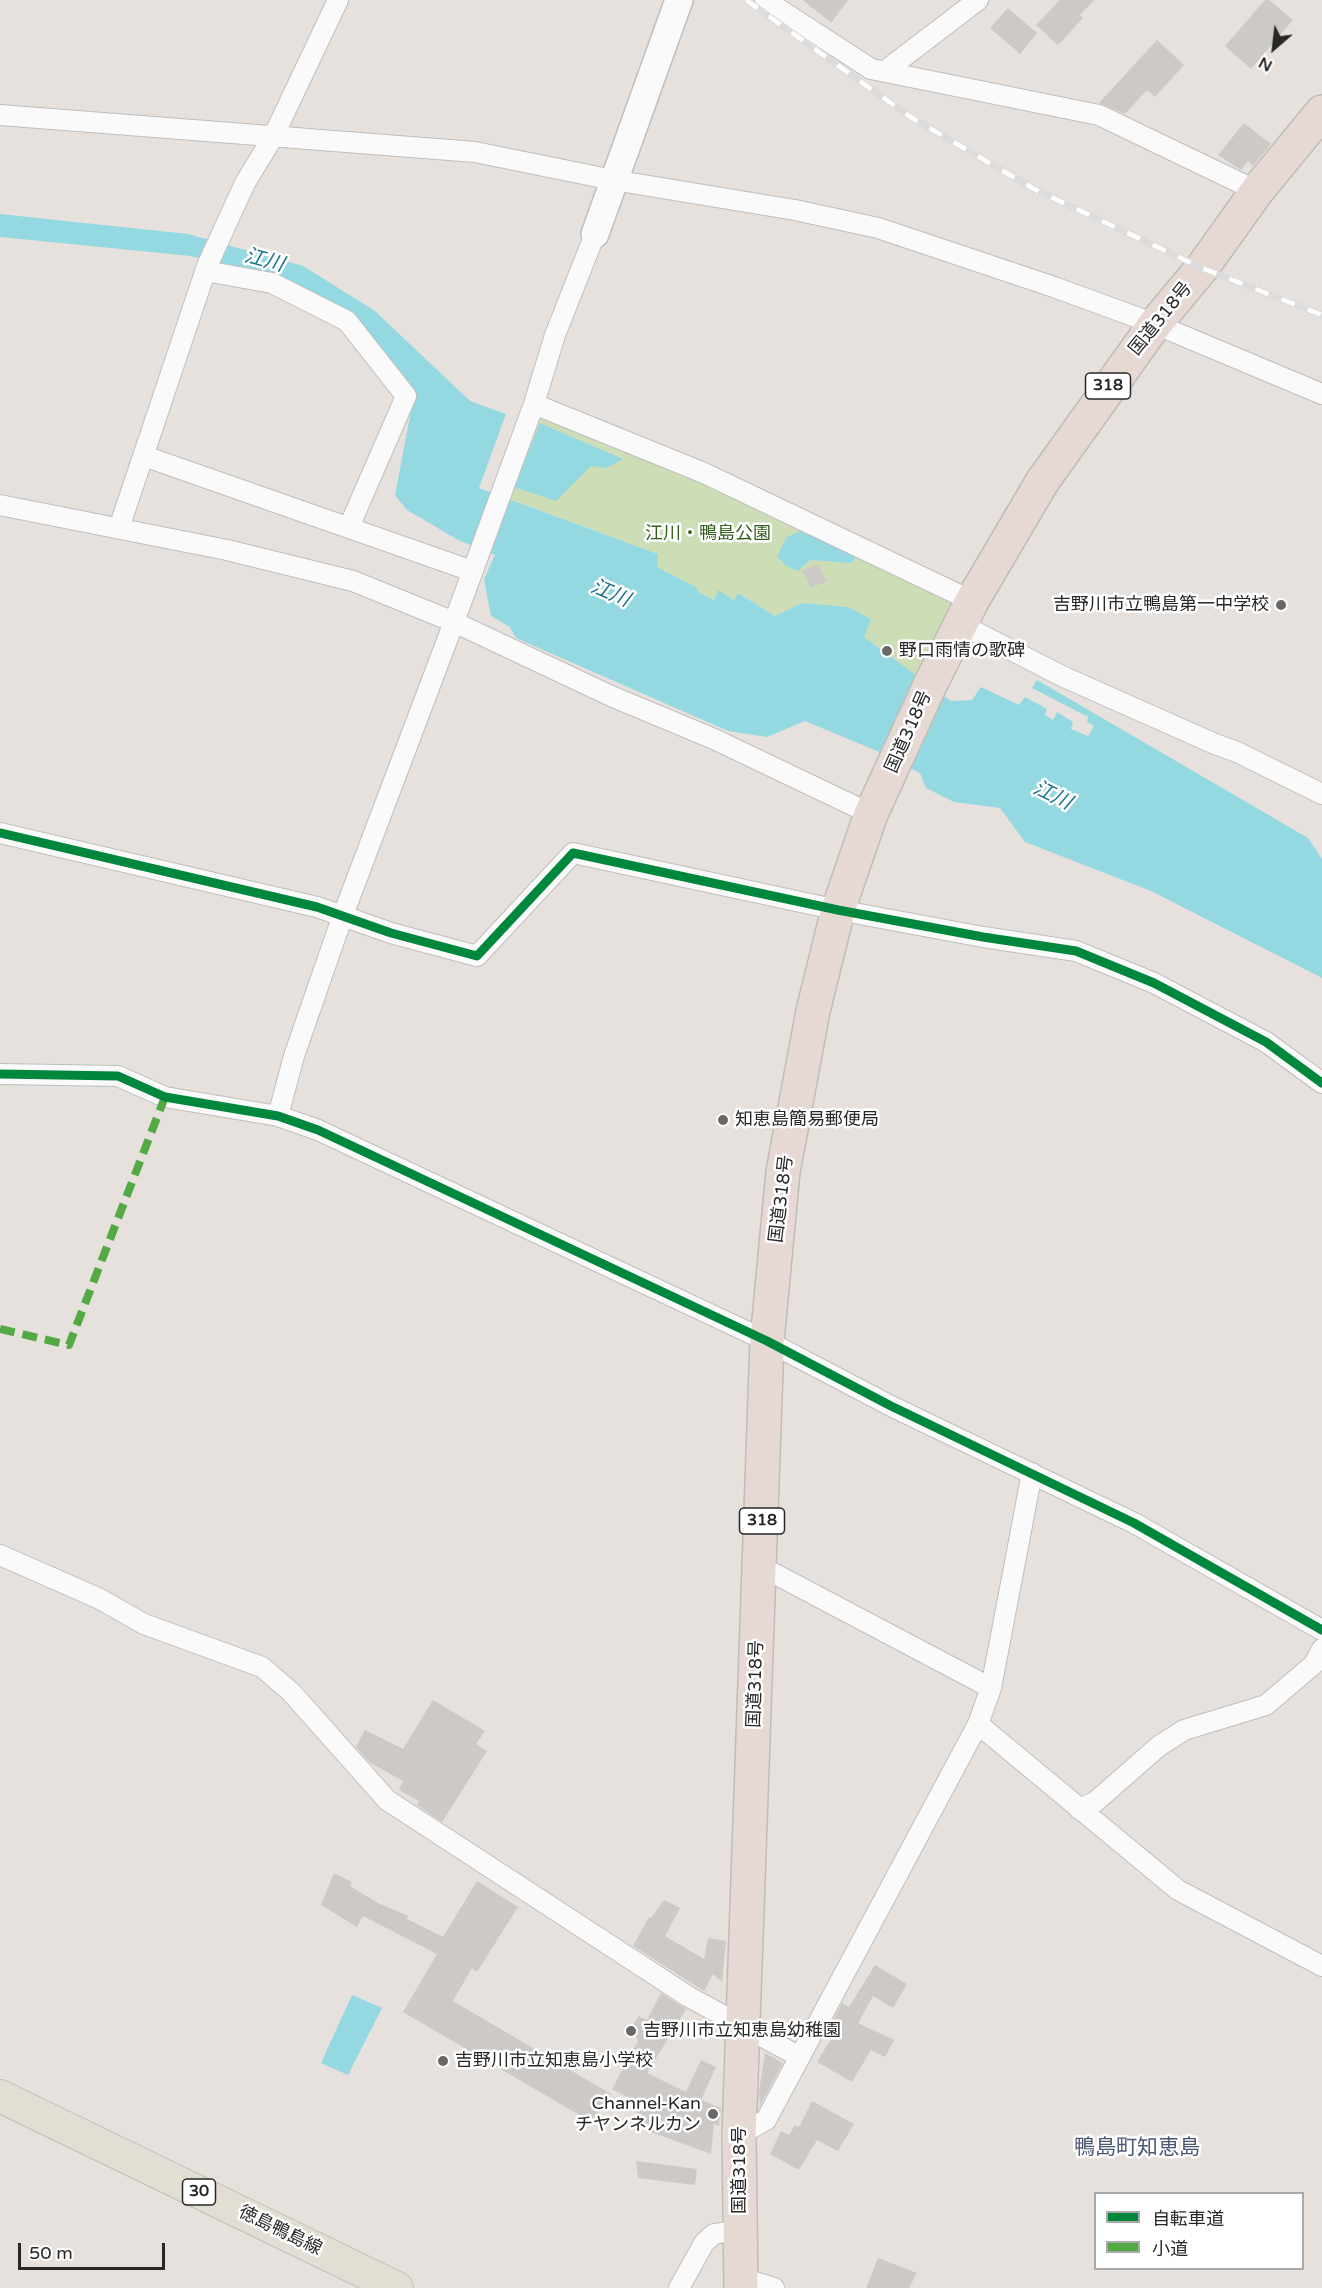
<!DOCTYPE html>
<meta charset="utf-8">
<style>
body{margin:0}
#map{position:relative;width:1322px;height:2288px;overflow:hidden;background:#e6e1dc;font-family:"Varela Round","Noto Sans JP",sans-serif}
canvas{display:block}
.legend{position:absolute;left:1094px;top:2192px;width:210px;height:78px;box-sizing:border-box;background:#fff;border:2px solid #a9a9a9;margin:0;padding:8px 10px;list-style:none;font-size:18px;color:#272727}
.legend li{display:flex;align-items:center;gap:12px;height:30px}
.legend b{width:30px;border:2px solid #a9a9a9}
.north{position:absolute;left:1244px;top:18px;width:60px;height:60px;-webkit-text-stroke:4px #fff;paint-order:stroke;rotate:208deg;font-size:16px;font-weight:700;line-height:24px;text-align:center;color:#272727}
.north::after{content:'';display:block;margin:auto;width:21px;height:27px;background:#272727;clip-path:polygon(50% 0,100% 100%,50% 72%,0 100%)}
.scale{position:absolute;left:18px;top:2243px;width:147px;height:27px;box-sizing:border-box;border:3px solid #272727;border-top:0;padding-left:8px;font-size:18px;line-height:21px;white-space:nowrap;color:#272727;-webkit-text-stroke:4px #fff;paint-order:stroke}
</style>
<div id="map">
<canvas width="1322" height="2288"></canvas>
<ul class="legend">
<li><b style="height:8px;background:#00873e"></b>自転車道</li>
<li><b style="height:8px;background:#53aa44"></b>小道</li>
</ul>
<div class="north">N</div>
<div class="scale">50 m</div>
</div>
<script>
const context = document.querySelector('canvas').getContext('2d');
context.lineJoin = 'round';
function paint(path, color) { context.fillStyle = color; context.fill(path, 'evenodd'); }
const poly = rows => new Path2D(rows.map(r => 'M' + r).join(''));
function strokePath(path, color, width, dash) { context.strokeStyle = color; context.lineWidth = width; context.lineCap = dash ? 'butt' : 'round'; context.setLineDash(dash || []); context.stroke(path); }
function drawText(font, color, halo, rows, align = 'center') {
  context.font = font + ' "Varela Round","Noto Sans JP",sans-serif'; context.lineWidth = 5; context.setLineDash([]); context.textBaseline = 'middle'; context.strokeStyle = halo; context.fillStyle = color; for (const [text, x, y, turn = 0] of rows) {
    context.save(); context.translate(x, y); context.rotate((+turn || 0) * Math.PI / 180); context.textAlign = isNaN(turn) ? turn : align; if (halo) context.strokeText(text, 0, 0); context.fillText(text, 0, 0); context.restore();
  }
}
paint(poly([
 [534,404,706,474,953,604,915,676,864,637,802,603,775,616,738,593,734,600,714,600,700,593,696,587,657,567,658,554,499,495]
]), '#cddeb7');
paint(poly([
 [0,214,188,234,303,266,375,311,470,401,506,414,479,488,658,554,657,567,696,587,700,593,714,600,718,590,734,600,738,593,775,616,802,603,848,607,871,619,864,637,951,701,972,700,981,687,1019,705,1025,697,1047,709,1045,715,1053,720,1057,712,1073,722,1071,729,1088,736,1094,726,1087,722,1088,717,1032,688,1037,680,1308,838,1322,859,1322,978,1151,891,1025,842,1000,808,954,802,926,788,920,773,877,751,805,721,767,737,728,731,516,638,510,627,491,616,484,579,495,555,458,540,407,510,395,495,415,390,345,311,285,279,191,256,0,237],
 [540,423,623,459,607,468,591,466,556,501,514,487],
 [806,528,856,553,855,559,851,563,810,560,798,571,786,566,777,556,787,537],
 [352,1995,382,2008,348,2075,321,2063]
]), '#94d9e2');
paint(poly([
 [803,0,848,0,831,23],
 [1060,0,1094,0,1080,15,1083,18,1058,45,1036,25],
 [1265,0,1269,0,1293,20,1251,69,1225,46],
 [1008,8,1037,33,1020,54,990,28],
 [1157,40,1184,65,1155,97,1147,90,1125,114,1099,103],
 [1244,123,1271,144,1253,166,1248,161,1241,170,1218,155],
 [818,564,827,581,811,588,802,571],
 [433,1700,485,1731,476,1744,487,1751,442,1822,417,1805,419,1801,399,1790,403,1781,369,1762,356,1747,365,1730,403,1749],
 [334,1873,352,1882,350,1886,378,1903,408,1916,407,1919,443,1937,477,1881,518,1907,477,1972,472,1968,453,2001,611,2094,593,2123,403,2012,437,1954,363,1916,357,1927,321,1905],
 [664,1900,680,1908,665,1936,704,1959,708,1938,726,1941,722,1982,713,1974,704,1991,633,1946,649,1917,651,1918],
 [875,1965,907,1984,893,2008,873,1996,858,2023,894,2040,885,2057,871,2050,852,2082,817,2062,832,2037,826,2034,842,2003,849,2007],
 [661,1993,686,2009,647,2073,686,2092,701,2060,716,2067,701,2100,721,2108,719,2126,714,2124,711,2154,632,2125,640,2103,612,2089,638,2041,632,2026,639,2016,647,2020],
 [765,2053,783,2063,760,2106,759,2091],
 [812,2101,854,2124,838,2151,817,2140,799,2170,770,2154,781,2131,789,2135,795,2125,799,2127],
 [636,2161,697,2169,695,2185,638,2178],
 [878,2258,917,2273,909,2288,866,2288]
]), '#ccc9c6');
const street = poly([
 [765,0,871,69,1099,115,1257,191],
 [885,71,978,0],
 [0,115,475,152,613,180,795,210,878,228,1054,287,1155,324,1322,394],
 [205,271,272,283,347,321,406,396,349,527],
 [534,404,704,473,972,601],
 [144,456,472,571],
 [0,505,227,550,353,581,454,622,611,696,714,739,871,814],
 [119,528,207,266,245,183,273,137,338,0],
 [960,624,1064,677,1215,744,1237,752,1322,794],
 [0,833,317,907,391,933,477,956,573,853,838,910,983,937,1076,951,1154,983,1266,1042,1322,1083],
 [0,1074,118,1076,165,1097,278,1116,318,1130,767,1341,891,1406,1134,1523,1322,1630],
 [278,1116,294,1056,343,915,454,622,534,404,555,335,595,234],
 [0,1555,100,1599,144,1624,262,1667,291,1692,387,1800,689,1997,800,2057],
 [760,1566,991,1688],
 [978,1724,1178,1890,1322,1966],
 [1079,1809,1095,1802,1159,1746,1184,1730,1266,1705,1314,1664,1322,1649],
 [739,2135,766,2120,978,1724,991,1688,1032,1473],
 [742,2278,774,2288],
 [679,2288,704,2243,714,2234,739,2230]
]);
const secondary = poly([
 [595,234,679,0]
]);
const primary = poly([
 [0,2096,397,2288]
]);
const highway = poly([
 [741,2288,739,2135,767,1341,783,1172,813,1011,838,910,871,814,930,685,972,601,1042,482,1155,324,1202,268,1257,191,1322,112]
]);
strokePath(street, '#bfbebd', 22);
strokePath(secondary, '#bfbebd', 30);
strokePath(primary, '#bfbdbb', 34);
strokePath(highway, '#bfbdbb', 36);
strokePath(street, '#fbfafa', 20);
strokePath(secondary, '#fbfafa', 27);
strokePath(primary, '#e3ded3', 32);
strokePath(highway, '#e6d8d3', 33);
const rail = poly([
 [746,0,909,116,1034,189,1202,268,1322,315]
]);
strokePath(rail, '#dcdcdc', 7);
strokePath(rail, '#fff', 4.5, [14]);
strokePath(poly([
 [0,1329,69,1345,165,1097]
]), '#53aa44', 8, [15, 8]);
strokePath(poly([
 [0,833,317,907,391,933,477,956,573,853,838,910,983,937,1076,951,1154,983,1266,1042,1322,1083],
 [0,1074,118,1076,165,1097,278,1116,318,1130,767,1341,891,1406,1134,1523,1322,1630]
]), '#00873e', 9);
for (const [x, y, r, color] of [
 [1281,605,6,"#6a6866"],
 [887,651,6,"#6a6866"],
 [723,1120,6,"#6a6866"],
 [631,2031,6,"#6a6866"],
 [443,2061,6,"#6a6866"],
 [713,2114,6,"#6a6866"]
]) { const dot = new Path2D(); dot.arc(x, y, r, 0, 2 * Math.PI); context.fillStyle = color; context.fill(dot); strokePath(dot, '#fff', 2); }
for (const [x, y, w] of [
 [1108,386,45],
 [762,1521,45],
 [199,2192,33]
]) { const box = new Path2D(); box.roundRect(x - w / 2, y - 13, w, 26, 4.5); context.fillStyle = '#fff'; context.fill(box); strokePath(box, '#272727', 1.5); }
drawText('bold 16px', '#272727', null, [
 ["318",1108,386],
 ["318",762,1521],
 ["30",199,2192]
]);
drawText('18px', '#272727', '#fff', [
 ["国道318号",1161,319,-51],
 ["国道318号",909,732,-66],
 ["国道318号",782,1199,-83],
 ["国道318号",756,1684,-88],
 ["国道318号",740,2170,-90],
 ["徳島鴨島線",280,2231,26]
]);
drawText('18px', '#325d1d', '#fff', [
 ["江川・鴨島公園",708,534]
]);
drawText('18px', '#272727', '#fff', [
 ["吉野川市立鴨島第一中学校",1269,605,"right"],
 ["野口雨情の歌碑",899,651],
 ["知恵島簡易郵便局",735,1120],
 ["吉野川市立知恵島幼稚園",643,2031],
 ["吉野川市立知恵島小学校",455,2061],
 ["Channel-Kan",701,2104,"right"],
 ["チヤンネルカン",701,2125,"right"]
], 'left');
drawText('italic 20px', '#16728c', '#fff', [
 ["江川",264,261,15],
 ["江川",610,594,23],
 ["江川",1052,796,26]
]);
drawText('21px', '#4b5773', '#fff', [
 ["鴨島町知恵島",1137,2148]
]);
</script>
